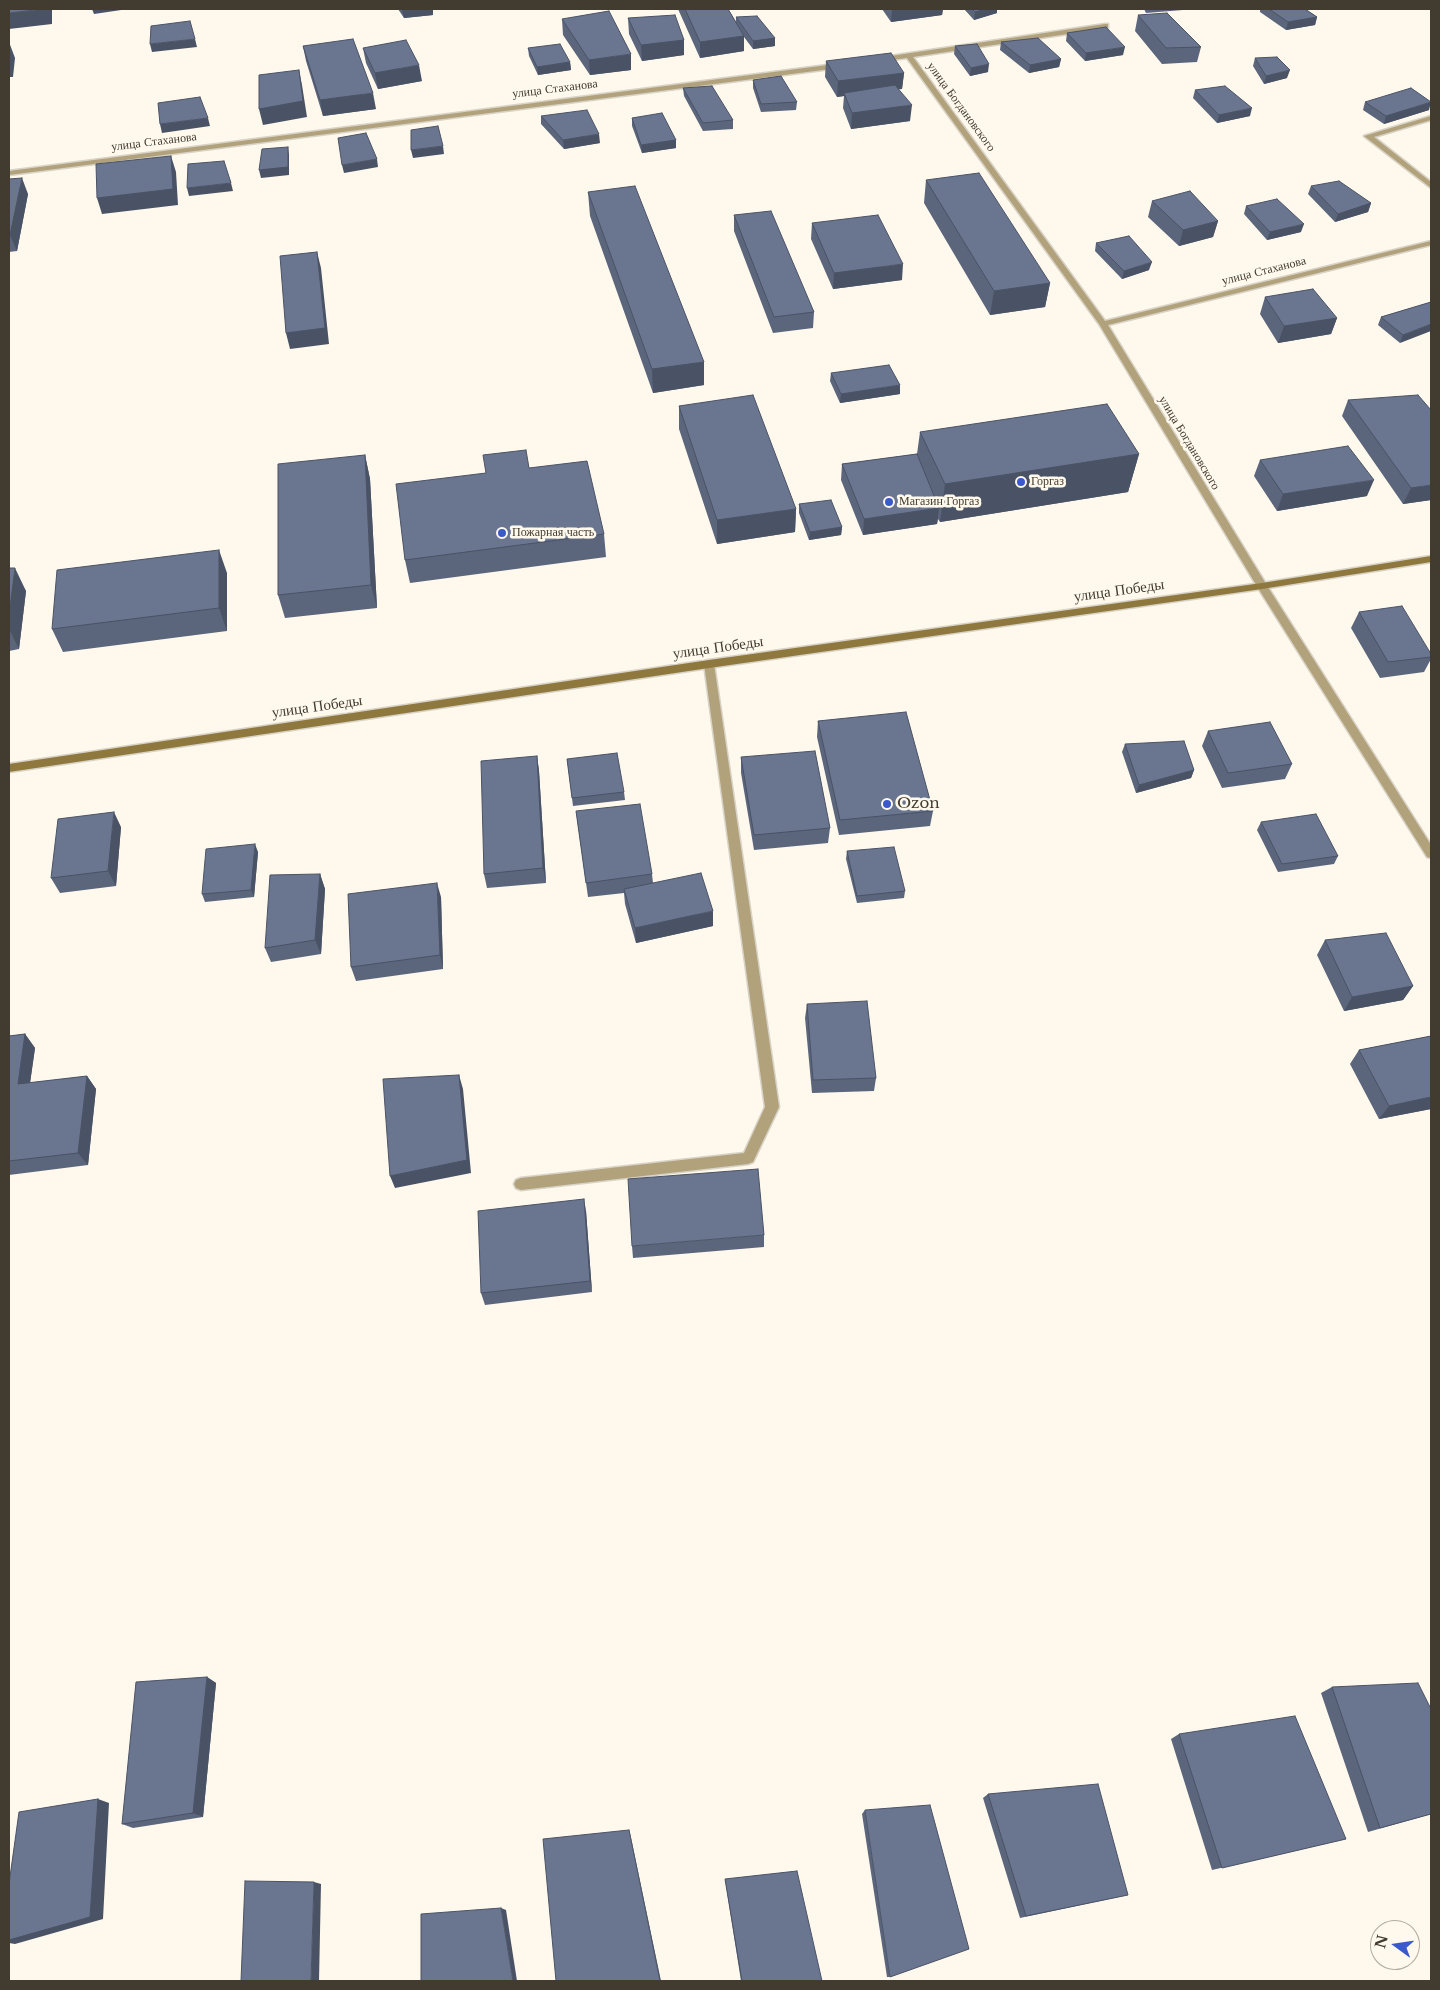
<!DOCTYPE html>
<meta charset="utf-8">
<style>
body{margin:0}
#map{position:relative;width:1440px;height:1990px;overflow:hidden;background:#fef9ec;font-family:"Libre Baskerville",serif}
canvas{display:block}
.frame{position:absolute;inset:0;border:10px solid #413c2f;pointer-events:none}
.north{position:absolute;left:1370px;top:1920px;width:50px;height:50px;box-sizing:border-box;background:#fef9ec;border:1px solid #b2ada0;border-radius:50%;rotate:284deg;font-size:14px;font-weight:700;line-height:20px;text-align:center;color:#413c2f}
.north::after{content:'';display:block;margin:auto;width:18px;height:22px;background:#3a59cb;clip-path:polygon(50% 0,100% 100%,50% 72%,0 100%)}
</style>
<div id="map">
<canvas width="1440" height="1990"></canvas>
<div class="frame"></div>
<div class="north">N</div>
</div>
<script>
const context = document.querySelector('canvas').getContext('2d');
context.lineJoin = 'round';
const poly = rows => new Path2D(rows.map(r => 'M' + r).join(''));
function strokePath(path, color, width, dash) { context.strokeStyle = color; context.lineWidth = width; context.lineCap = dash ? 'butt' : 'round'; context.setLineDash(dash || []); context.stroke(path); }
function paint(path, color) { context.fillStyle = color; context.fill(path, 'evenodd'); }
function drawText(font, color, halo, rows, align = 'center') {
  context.font = font + ' "Libre Baskerville",serif'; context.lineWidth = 5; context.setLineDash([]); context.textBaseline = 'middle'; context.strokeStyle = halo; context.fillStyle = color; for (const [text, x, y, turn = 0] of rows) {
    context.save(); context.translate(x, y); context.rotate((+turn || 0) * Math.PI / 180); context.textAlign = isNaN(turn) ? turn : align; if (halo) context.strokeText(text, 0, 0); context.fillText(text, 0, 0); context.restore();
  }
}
const lane = poly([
 [1431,116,1431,120,1374,137,1431,182,1431,188,1364,136,1431,116],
 [709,660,714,664,779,1107,753,1162,748,1164,521,1190,516,1188,514,1184,516,1180,521,1178,744,1153,765,1107,704,664,709,660]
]);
const street = poly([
 [1105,24,1108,24,1108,28,913,57,1105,321,1431,241,1431,245,1108,325,1266,584,1431,845,1431,858,1427,857,1258,588,1099,324,907,58,877,62,873,60,877,58,1105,24],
 [843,63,847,65,846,67,9,175,9,171,843,63]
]);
const secondary = poly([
 [1431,556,1431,562,1262,589,709,668,9,772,9,764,709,660,1262,583,1431,556]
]);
strokePath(lane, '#d8d3c6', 3);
strokePath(street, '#d8d3c6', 3);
strokePath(secondary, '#d8d3c6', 3);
paint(lane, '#b1a27c');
paint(street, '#b1a27c');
paint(secondary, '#8e783d');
paint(poly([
 [398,9,433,9,433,15,404,18],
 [678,9,728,9,736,22,736,17,775,38,775,46,753,49,744,37,744,51,700,58],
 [882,9,943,9,942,15,891,22],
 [964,9,997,9,997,13,974,20],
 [1144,9,1195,9,1146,13],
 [1260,9,1305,9,1317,17,1315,25,1286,30,1260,12],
 [1138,15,1201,47,1197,62,1162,64,1135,31],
 [628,18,684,40,684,55,642,61,629,34],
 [562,19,631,70,590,75,563,35],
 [1067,33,1123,55,1085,61,1066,41],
 [1001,42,1061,59,1059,67,1029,73,1000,50],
 [303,46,376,109,323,116,306,61],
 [955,46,988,72,970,76,954,54],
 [363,48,422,81,378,89,366,63],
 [528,48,570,62,571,70,538,75,529,56],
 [1255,58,1287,78,1264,84,1253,66],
 [826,61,904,73,902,89,899,89,910,121,851,129,843,108,844,96,837,97,825,77],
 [753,80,797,102,796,110,761,112,753,88],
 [683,88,733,120,733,129,703,131,684,96],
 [1195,90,1250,116,1217,123,1193,98],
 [1365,102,1429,110,1384,124,1363,110],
 [541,116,600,143,564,149,541,124],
 [632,118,676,140,676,148,642,153,632,126],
 [9,179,28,194,17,251,9,252],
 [926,180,1050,283,1045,307,990,315,924,203],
 [1311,186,1371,203,1368,212,1335,222,1308,194],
 [588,192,704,362,704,385,653,393,590,216],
 [1152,201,1218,221,1213,237,1179,246,1148,217],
 [1246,206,1301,232,1267,240,1244,214],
 [734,215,814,312,813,328,773,333,734,231],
 [812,223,902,280,833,289,811,239],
 [1096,243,1149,270,1122,279,1095,251],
 [1265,297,1337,318,1331,334,1278,343,1260,314],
 [1431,302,1400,343,1378,325,1381,317],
 [831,373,900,394,840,403,830,381],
 [1348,400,1431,500,1403,504,1342,416],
 [679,406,796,509,795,532,717,544,679,429],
 [920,432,1139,454,1128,492,940,522,938,519,937,524,863,535,841,480,842,464,917,454],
 [365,455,370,479,377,608,285,618,278,595],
 [1260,460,1367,496,1277,511,1254,476],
 [529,468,604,534,606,557,410,583,405,560],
 [799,504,842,527,841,535,809,540,799,513],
 [9,568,26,591,19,649,9,651],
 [227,573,227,631,63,652,52,629],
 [1359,612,1431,654,1431,659,1424,672,1380,678,1351,628],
 [818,721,933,811,930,826,839,835,817,737],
 [1208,731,1292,764,1285,779,1222,788,1202,746],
 [1125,744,1194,770,1191,778,1136,793,1122,752],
 [537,756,539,771,546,883,487,888,484,874],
 [741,757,830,828,828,843,754,850,741,773],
 [567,759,624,792,625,800,573,806],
 [576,811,652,874,653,883,713,926,636,943,625,904,624,893,588,897],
 [1261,822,1338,856,1334,864,1278,872,1257,830],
 [121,827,116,886,60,893,51,878],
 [847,851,905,891,904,898,857,903,846,859],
 [258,852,254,897,205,902,202,894],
 [320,874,325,889,321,954,271,962,265,948],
 [441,897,443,969,356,981,351,967],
 [1325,940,1413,986,1403,1000,1344,1011,1317,955],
 [807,1004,876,1078,874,1091,812,1093,805,1018],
 [25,1034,35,1048,30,1083,87,1076,96,1089,88,1165,9,1175,9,1036],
 [1431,1036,1431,1109,1379,1119,1350,1064,1359,1050],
 [586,1211,592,1292,485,1305,481,1293],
 [764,1235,764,1247,633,1258,632,1246],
 [207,1677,216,1683,203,1817,133,1828,122,1824],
 [1332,1687,1431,1814,1368,1832,1321,1693],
 [1179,1734,1346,1839,1212,1870,1171,1739],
 [988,1794,1128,1895,1020,1918,983,1798],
 [865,1810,890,1977,887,1977,862,1814],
 [725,1879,822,1981,741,1981]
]), '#5b657c');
paint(poly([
 [44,9,52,9,52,24,9,29,9,13],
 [92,9,128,9,94,14],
 [414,9,433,9,433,15,404,18,402,10],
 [892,9,943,9,942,15,891,22],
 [985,9,997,9,997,13,974,20,975,12],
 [1317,17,1315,25,1286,30,1288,22],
 [744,36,744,51,700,58,700,42],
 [775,38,775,46,753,49,753,41],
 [195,39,197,47,152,52,150,44],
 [684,40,684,55,642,61,641,45],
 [9,42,15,58,13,77,9,77],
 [1125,47,1123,55,1085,61,1086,53],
 [631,54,631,70,590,75,589,60],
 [1061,59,1059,67,1029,73,1030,65],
 [570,62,571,70,538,75,537,67],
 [989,64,988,72,970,76,971,68],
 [419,65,422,81,378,89,375,73],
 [299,70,302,85,307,117,263,125,259,109],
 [1290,70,1287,78,1264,84,1266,76],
 [904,73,902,89,845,96,844,93,844,96,837,97,838,81],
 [373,93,376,109,323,116,320,100],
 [1431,102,1429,110,1384,124,1386,116],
 [912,105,910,121,851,129,852,113],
 [1252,108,1250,116,1217,123,1219,115],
 [208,118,210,126,162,133,160,124],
 [599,134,600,143,564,149,563,140],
 [676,140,676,148,642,153,641,145],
 [443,146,444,154,413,158,411,150],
 [288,147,289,155,289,175,261,178,259,170],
 [171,156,176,172,178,205,102,214,97,198],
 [377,159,378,167,344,173,342,165],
 [22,178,28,194,17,251,10,235],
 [231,183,233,191,189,196,187,188],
 [1371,203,1368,212,1335,222,1338,214],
 [1218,221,1213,237,1179,246,1183,230],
 [1304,224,1301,232,1267,240,1270,232],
 [317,252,321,268,329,344,290,349,286,333],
 [1152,262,1149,270,1122,279,1124,271],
 [903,264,902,280,833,289,834,273],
 [1050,283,1045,307,990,315,994,291],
 [1337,318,1331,334,1278,343,1284,326],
 [1431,324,1431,331,1400,343,1403,335],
 [704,362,704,385,653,393,652,369],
 [900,385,900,394,840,403,841,394],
 [1139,454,1128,492,940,522,945,484],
 [365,455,370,479,377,608,371,585],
 [1374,480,1367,496,1277,511,1283,494],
 [1431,485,1431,500,1403,504,1411,488],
 [939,508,937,524,863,535,864,519],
 [796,509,795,532,717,544,717,520],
 [842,527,841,535,809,540,810,532],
 [219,550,227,573,227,631,219,608],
 [15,568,26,591,19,649,9,629,9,615],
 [537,756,539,771,546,883,543,868],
 [1194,770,1191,778,1136,793,1139,785],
 [114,812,121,827,116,886,108,871],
 [255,844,258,852,254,897,251,890],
 [320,874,325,889,321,954,315,940],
 [437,883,441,897,443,969,440,955],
 [713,911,713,926,636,943,635,928],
 [1413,986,1403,1000,1344,1011,1352,997],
 [25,1034,35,1048,28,1097,18,1084],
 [459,1075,463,1089,471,1173,395,1188,390,1176],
 [87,1076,96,1089,88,1165,78,1153],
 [1431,1097,1431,1109,1379,1119,1389,1106],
 [584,1199,586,1211,592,1292,590,1281],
 [207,1677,216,1683,203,1817,193,1813],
 [98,1799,109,1803,103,1919,15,1944,9,1943,9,1940],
 [629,1830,630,1833,661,1981,660,1981],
 [314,1882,321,1884,319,1981,311,1981],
 [501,1908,506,1910,517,1981,513,1981]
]), '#4a5265');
const building = poly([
 [9,9,44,9,9,13,9,9],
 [401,9,414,9,402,10,401,9],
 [685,9,728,9,744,36,700,42,685,9],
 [972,9,985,9,975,12,972,9],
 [1269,9,1305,9,1317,17,1288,22,1269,9],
 [609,11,631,54,589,60,562,19,609,11],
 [1167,13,1201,47,1166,48,1138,15,1167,13],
 [675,15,684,40,641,45,628,18,675,15],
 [757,16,775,38,753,41,736,17,757,16],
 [190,21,195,39,150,44,151,26,190,21],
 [1106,27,1125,47,1086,53,1067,33,1106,27],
 [1038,38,1061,59,1030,65,1001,42,1038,38],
 [353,39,373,93,320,100,303,46,353,39],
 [406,40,419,65,375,73,363,48,406,40],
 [560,44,570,62,537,67,528,48,560,44],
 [977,44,989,64,971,68,955,46,977,44],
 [891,53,904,73,838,81,826,61,891,53],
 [1277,57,1290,70,1266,76,1255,58,1277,57],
 [299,70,303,101,259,109,259,75,299,70],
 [781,76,797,102,761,104,753,80,781,76],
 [895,85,912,105,852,113,844,93,895,85],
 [712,86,733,120,703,123,683,88,712,86],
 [1225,86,1252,108,1219,115,1195,90,1225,86],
 [1411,88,1431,102,1386,116,1365,102,1411,88],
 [200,97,208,118,160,124,158,103,200,97],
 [587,110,599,134,563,140,541,116,587,110],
 [662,113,676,140,641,145,632,118,662,113],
 [438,126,443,146,411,150,411,130,438,126],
 [366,133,377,159,342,165,338,138,366,133],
 [288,147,288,167,259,170,262,149,288,147],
 [171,156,173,189,97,198,96,164,171,156],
 [224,161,231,183,187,188,188,164,224,161],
 [979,173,1050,283,994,291,926,180,979,173],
 [22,178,10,235,9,235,9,179,22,178],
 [1339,181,1371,203,1338,214,1311,186,1339,181],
 [635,186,704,362,652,369,588,192,635,186],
 [1190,191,1218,221,1183,230,1152,201,1190,191],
 [1277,199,1304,224,1270,232,1246,206,1277,199],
 [771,211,814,312,774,317,734,215,771,211],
 [878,215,903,264,834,273,812,223,878,215],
 [1129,236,1152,262,1124,271,1096,243,1129,236],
 [317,252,325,328,286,333,280,256,317,252],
 [1313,289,1337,318,1284,326,1265,297,1313,289],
 [1431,302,1431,324,1403,335,1381,317,1431,302],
 [889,365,900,385,841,394,831,373,889,365],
 [753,395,796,509,717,520,679,406,753,395],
 [1418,395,1431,410,1431,485,1411,488,1348,400,1418,395],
 [1107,404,1139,454,945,484,920,432,1107,404],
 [1348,446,1374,480,1283,494,1260,460,1348,446],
 [526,450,529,468,587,461,604,534,405,560,396,484,486,473,483,455,526,450],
 [917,454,939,508,864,519,842,464,917,454],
 [365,455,371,585,278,595,278,464,365,455],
 [831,500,842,527,810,532,799,504,831,500],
 [219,550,219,608,52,629,57,570,219,550],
 [9,568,15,568,9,615,9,568],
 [1402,606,1431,654,1431,657,1388,662,1359,612,1402,606],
 [906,712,933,811,840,820,818,721,906,712],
 [1270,722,1292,764,1228,773,1208,731,1270,722],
 [1184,741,1194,770,1139,785,1125,744,1184,741],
 [815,751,830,828,754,835,741,757,815,751],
 [617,753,624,792,572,798,567,759,617,753],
 [537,756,543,868,484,874,481,761,537,756],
 [640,804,652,874,586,883,576,811,640,804],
 [114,812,108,871,51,878,58,819,114,812],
 [1316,814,1338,856,1282,864,1261,822,1316,814],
 [255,844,251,890,202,894,206,849,255,844],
 [894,847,905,891,857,896,847,851,894,847],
 [701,873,713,911,635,928,624,889,701,873],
 [320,874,315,940,265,948,270,875,320,874],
 [437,883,440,955,351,967,348,894,437,883],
 [1386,933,1413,986,1352,997,1325,940,1386,933],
 [867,1001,876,1078,813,1080,807,1004,867,1001],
 [25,1034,18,1084,87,1076,78,1153,9,1161,9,1036,25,1034],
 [1431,1036,1431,1097,1389,1106,1359,1050,1431,1036],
 [459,1075,467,1160,390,1176,383,1079,459,1075],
 [758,1169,764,1235,632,1246,628,1179,758,1169],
 [584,1199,590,1281,481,1293,478,1211,584,1199],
 [207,1677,193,1813,122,1824,136,1682,207,1677],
 [1418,1683,1431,1709,1431,1814,1380,1828,1332,1687,1418,1683],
 [1295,1716,1346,1839,1222,1868,1179,1734,1295,1716],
 [1098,1784,1128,1895,1026,1916,988,1794,1098,1784],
 [98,1799,90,1917,9,1940,9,1884,19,1812,98,1799],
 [930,1805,969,1949,890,1977,865,1810,930,1805],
 [629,1830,660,1981,556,1981,543,1839,629,1830],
 [797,1871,822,1981,742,1981,725,1879,797,1871],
 [245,1881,314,1882,311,1981,241,1981,245,1881],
 [501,1908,513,1981,421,1981,421,1914,501,1908]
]);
paint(building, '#6a7590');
strokePath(building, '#4a5265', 1);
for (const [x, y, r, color] of [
 [1021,482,5,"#3a59cb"],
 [889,502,5,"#3a59cb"],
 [502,533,5,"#3a59cb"],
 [887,804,5,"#3a59cb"]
]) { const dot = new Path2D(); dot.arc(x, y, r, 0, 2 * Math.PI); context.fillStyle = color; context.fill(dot); strokePath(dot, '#fef9ec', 2); }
drawText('12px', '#413c2f', '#fef9ec', [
 ["улица Стаханова",555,89,-7],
 ["улица Богдановского",961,107,54],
 ["улица Стаханова",154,142,-7],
 ["улица Стаханова",1264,271,-14],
 ["улица Богдановского",1189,443,59]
]);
drawText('12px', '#413c2f', '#fef9ec', [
 ["Горгаз",1031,482],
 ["Магазин Горгаз",899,502],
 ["Пожарная часть",512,533]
], 'left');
drawText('15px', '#413c2f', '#fef9ec', [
 ["улица Победы",1119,591,-8],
 ["улица Победы",718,648,-8],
 ["улица Победы",317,707,-8]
]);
drawText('15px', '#413c2f', '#fef9ec', [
 ["Ozon",897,804]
], 'left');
</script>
